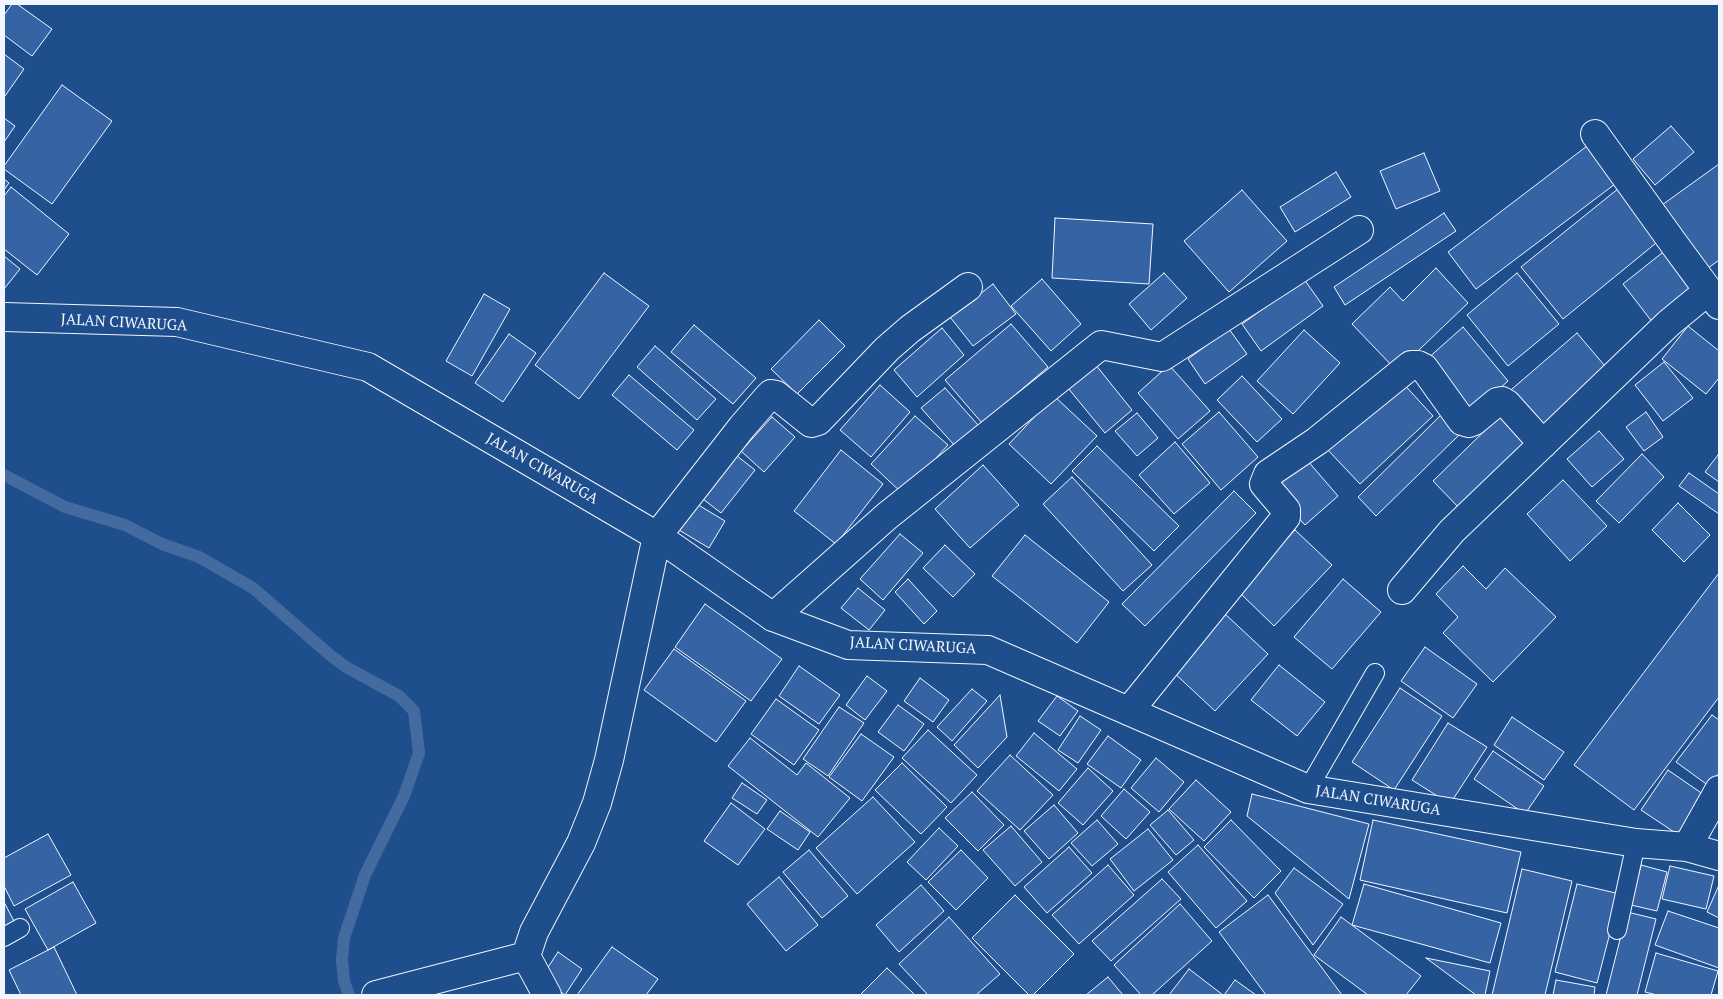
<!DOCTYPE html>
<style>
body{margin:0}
#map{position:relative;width:1723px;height:999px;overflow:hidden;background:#1f4e8c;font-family:"PT Serif",serif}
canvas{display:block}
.frame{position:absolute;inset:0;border:5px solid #f2f6ff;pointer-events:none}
</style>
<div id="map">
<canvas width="1723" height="999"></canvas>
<div class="frame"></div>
</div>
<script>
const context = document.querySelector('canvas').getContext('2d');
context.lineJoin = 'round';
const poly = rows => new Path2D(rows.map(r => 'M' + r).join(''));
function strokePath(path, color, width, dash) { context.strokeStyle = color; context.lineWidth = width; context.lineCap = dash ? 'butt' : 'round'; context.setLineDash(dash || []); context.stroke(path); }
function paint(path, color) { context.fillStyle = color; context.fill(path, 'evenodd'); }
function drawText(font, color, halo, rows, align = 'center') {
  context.font = font + ' "PT Serif",serif'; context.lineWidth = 4; context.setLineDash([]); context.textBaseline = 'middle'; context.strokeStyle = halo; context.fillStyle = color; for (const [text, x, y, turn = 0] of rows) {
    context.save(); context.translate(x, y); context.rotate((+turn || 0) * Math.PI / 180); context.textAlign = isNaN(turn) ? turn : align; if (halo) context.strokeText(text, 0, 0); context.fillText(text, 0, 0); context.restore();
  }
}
strokePath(poly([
 [4,475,65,507,125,525,162,544,199,557,253,588,330,655,346,667,399,696,414,711,419,753,404,796,365,875,344,938,342,960,344,981,349,995]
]), '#446ba0', 12);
const building = poly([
 [12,4,17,4,52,29,32,56,4,35,4,15,12,4],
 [4,54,24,69,5,96,4,95,4,54],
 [62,85,112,121,52,204,4,169,4,166,62,85],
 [4,118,15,126,4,142,4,118],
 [1671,126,1694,152,1655,185,1633,159,1671,126],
 [1591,143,1619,181,1476,289,1448,252,1591,143],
 [1424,153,1440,191,1396,209,1380,171,1424,153],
 [1719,164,1719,260,1707,269,1662,205,1719,164],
 [1336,172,1351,197,1295,232,1280,207,1336,172],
 [4,179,9,183,4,190,4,179],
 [11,187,69,234,37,275,4,249,4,196,11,187],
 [1619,188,1661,239,1563,319,1521,267,1619,188],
 [1242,190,1287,241,1229,292,1184,241,1242,190],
 [1444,213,1456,231,1345,305,1334,287,1444,213],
 [1055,218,1153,224,1149,284,1052,278,1055,218],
 [1667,249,1697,288,1653,323,1623,284,1667,249],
 [4,256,20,269,4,289,4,256],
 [1436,268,1468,303,1397,371,1352,324,1390,287,1403,301,1436,268],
 [604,273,649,306,579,399,535,365,604,273],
 [1164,273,1187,298,1151,330,1129,304,1164,273],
 [1517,273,1559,324,1508,366,1467,315,1517,273],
 [1042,279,1081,324,1051,351,1011,306,1042,279],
 [1304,279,1323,306,1261,351,1242,324,1304,279],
 [993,284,1016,314,973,346,950,317,993,284],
 [484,294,510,309,472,376,446,361,484,294],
 [819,320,845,346,797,394,771,369,819,320],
 [1011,324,1048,367,982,423,945,380,1011,324],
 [694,325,756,378,733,404,671,352,694,325],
 [1688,326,1719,351,1719,378,1706,394,1662,359,1688,326],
 [1463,327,1508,381,1471,414,1426,360,1463,327],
 [942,328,964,355,917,397,894,370,942,328],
 [1229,329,1247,354,1205,384,1188,359,1229,329],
 [1304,330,1340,363,1293,414,1257,381,1304,330],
 [1577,333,1610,372,1539,434,1505,395,1577,333],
 [509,334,536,353,503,402,475,383,509,334],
 [655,346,716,399,697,420,637,367,655,346],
 [1091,359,1132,410,1105,433,1063,382,1091,359],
 [1664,362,1693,398,1663,421,1635,385,1664,362],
 [1169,365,1210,411,1178,439,1138,393,1169,365],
 [629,375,694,430,677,450,612,395,629,375],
 [1242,376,1282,419,1257,442,1217,400,1242,376],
 [1399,379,1433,416,1360,484,1326,448,1399,379],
 [880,385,910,412,871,457,840,430,880,385],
 [945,388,978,425,955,446,921,408,945,388],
 [1054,396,1097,436,1051,484,1009,444,1054,396],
 [1219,412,1258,457,1221,490,1182,444,1219,412],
 [1646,412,1663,437,1644,451,1626,427,1646,412],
 [1137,413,1158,438,1137,456,1115,431,1137,413],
 [1502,414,1531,444,1462,511,1433,481,1502,414],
 [1441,415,1459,435,1376,516,1358,497,1441,415],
 [915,416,948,445,903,494,871,464,915,416],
 [772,417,795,437,764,472,741,451,772,417],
 [1599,431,1624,459,1592,487,1567,459,1599,431],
 [1175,442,1210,483,1174,514,1139,475,1175,442],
 [1097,446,1179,526,1154,551,1072,471,1097,446],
 [728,449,755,470,721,513,694,492,728,449],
 [841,450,883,484,836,544,794,511,841,450],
 [1300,452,1338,496,1305,525,1266,482,1300,452],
 [1642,454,1664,477,1619,523,1596,501,1642,454],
 [1718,455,1719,457,1719,482,1705,472,1718,455],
 [983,465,1019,505,970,548,935,509,983,465],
 [1689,473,1719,494,1719,514,1679,486,1689,473],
 [1072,477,1152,565,1123,591,1043,504,1072,477],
 [1563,480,1607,526,1570,561,1527,514,1563,480],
 [1234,491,1256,513,1145,626,1122,604,1234,491],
 [695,503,725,521,709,548,679,530,695,503],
 [1678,503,1710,535,1684,562,1652,530,1678,503],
 [1295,530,1332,565,1274,626,1238,591,1295,530],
 [900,534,923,553,883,600,860,579,900,534],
 [1025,535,1109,602,1077,643,992,576,1025,535],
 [945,545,975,574,953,597,923,568,945,545],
 [1463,566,1486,589,1505,568,1556,617,1493,682,1443,633,1458,617,1436,594,1463,566],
 [1719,573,1719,697,1634,810,1574,765,1719,573],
 [908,579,937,611,924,624,895,592,908,579],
 [1343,579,1381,612,1332,669,1294,637,1343,579],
 [858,588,885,610,869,630,841,608,858,588],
 [705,604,782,659,751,701,675,647,705,604],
 [1224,613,1268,654,1215,711,1171,670,1224,613],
 [1425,647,1477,684,1453,718,1401,681,1425,647],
 [674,649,746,701,716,742,644,690,674,649],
 [1279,665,1325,702,1297,736,1251,700,1279,665],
 [799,666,840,695,819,724,779,696,799,666],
 [867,676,887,691,865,720,846,705,867,676],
 [920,678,949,700,933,722,904,701,920,678],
 [1400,688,1442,716,1394,790,1352,762,1400,688],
 [972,689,987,701,952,741,937,727,972,689],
 [1000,695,1007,737,978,768,954,745,1000,695],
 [1057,696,1078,711,1060,736,1038,721,1057,696],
 [776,699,819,730,794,765,751,734,776,699],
 [898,705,924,724,904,751,878,732,898,705],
 [839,707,864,723,828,776,803,759,839,707],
 [1712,715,1719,720,1719,773,1709,786,1676,762,1712,715],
 [1080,716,1101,730,1078,763,1058,750,1080,716],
 [1512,717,1564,752,1544,780,1494,745,1512,717],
 [1448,723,1487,747,1450,804,1412,780,1448,723],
 [928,730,977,775,951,803,902,758,928,730],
 [1034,733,1077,769,1059,791,1016,756,1034,733],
 [861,734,894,757,862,801,829,777,861,734],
 [1108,736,1141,760,1121,788,1087,764,1108,736],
 [750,738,797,775,806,763,850,798,818,837,728,766,750,738],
 [1493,751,1544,786,1525,814,1474,779,1493,751],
 [1010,755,1053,795,1020,830,977,791,1010,755],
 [1156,758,1184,782,1159,812,1131,788,1156,758],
 [902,763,947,807,921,834,875,790,902,763],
 [1088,768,1113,791,1083,825,1058,803,1088,768],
 [1668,770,1710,799,1683,838,1641,810,1668,770],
 [1196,780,1231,812,1204,841,1169,809,1196,780],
 [742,783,767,800,757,814,732,798,742,783],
 [1124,789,1150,812,1126,839,1101,816,1124,789],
 [972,792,1004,825,978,851,945,818,972,792],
 [1252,794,1369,824,1349,899,1247,816,1252,794],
 [873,797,915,842,857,894,816,848,873,797],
 [731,803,765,829,738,865,704,841,731,803],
 [1054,805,1078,833,1049,859,1024,831,1054,805],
 [1168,810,1194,840,1176,855,1150,825,1168,810],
 [780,811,810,832,798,850,767,829,780,811],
 [1097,820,1118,844,1092,866,1071,843,1097,820],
 [1231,820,1281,871,1254,898,1204,847,1231,820],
 [1373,820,1521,852,1507,913,1360,880,1373,820],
 [1011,826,1042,862,1015,886,983,850,1011,826],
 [939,828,958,846,926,880,907,862,939,828],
 [1148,829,1173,860,1134,891,1110,859,1148,829],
 [48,834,71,875,14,906,4,886,4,858,48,834],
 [1198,845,1247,901,1216,928,1168,872,1198,845],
 [1069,847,1092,873,1047,913,1024,887,1069,847],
 [809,850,848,896,822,918,783,872,809,850],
 [961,850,988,878,956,910,928,882,961,850],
 [1108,865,1134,895,1079,944,1052,915,1108,865],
 [1641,865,1667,872,1657,911,1631,905,1641,865],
 [1670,866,1714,876,1706,909,1662,899,1670,866],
 [1294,868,1343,904,1313,945,1275,893,1294,868],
 [1522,869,1572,881,1545,995,1492,995,1522,869],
 [779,877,818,925,786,951,747,904,779,877],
 [1162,879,1181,899,1111,961,1092,941,1162,879],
 [73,882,96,923,48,950,25,909,73,882],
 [1364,884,1501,923,1490,963,1352,925,1364,884],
 [1577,884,1620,894,1597,983,1555,972,1577,884],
 [921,885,944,911,899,952,876,925,921,885],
 [1719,885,1719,918,1707,912,1719,885],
 [1015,895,1074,954,1033,995,1029,995,972,938,1015,895],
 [1268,895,1342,995,1266,995,1219,932,1268,895],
 [4,902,15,923,4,929,4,902],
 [1180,904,1212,941,1152,995,1141,995,1114,965,1180,904],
 [1668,911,1719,928,1719,968,1655,945,1668,911],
 [1627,912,1656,919,1637,995,1606,995,1627,912],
 [949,917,1000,974,976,995,928,995,899,964,949,917],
 [1341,917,1421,976,1406,995,1368,995,1314,955,1341,917],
 [54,947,77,995,21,995,9,970,54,947],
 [612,947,658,979,646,995,577,995,612,947],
 [558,952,582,969,565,995,541,978,558,952],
 [1656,953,1718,971,1711,995,1657,995,1645,992,1656,953],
 [1426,958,1490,971,1485,995,1476,995,1426,958],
 [887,968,915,995,860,995,887,968],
 [1189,969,1223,995,1169,995,1189,969],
 [1108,977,1123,995,1086,995,1108,977],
 [1235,980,1256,995,1224,995,1235,980],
 [1556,980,1595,987,1594,995,1553,995,1556,980]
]);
paint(building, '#3563a3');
strokePath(building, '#f2f6ff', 1);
const lane = poly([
 [1308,789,1375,673],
 [1617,930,1636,843],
 [4,937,20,928]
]);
const street = poly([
 [1595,134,1674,244,1719,305],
 [1402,590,1452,531,1669,323,1708,291],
 [773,617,887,516,1101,345,1162,357,1359,230],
 [1129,711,1286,517,1286,510,1264,484,1268,474,1317,441,1411,365,1418,365,1424,368,1462,421,1469,423,1474,421,1497,402,1502,401,1507,404,1543,444],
 [1687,847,1719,790],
 [526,956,547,995],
 [376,995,526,956,534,932,581,843,597,803,609,760,657,536,742,427,768,397,771,394,776,395,811,423,818,421,887,349,910,329,968,287]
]);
const secondary = poly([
 [4,317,177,322,368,367,657,536,773,617,848,645,988,650,1308,789,1636,843,1687,847,1719,856]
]);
strokePath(lane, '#f2f6ff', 20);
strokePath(street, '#f2f6ff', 30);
strokePath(secondary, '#f2f6ff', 30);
strokePath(lane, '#1f4e8c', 18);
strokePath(street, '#1f4e8c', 28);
strokePath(secondary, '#1f4e8c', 28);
drawText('15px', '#f2f6ff', '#1f4e8c', [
 ["JALAN CIWARUGA",124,323,3],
 ["JALAN CIWARUGA",542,469,30],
 ["JALAN CIWARUGA",913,646,3],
 ["JALAN CIWARUGA",1378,801,9]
]);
</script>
